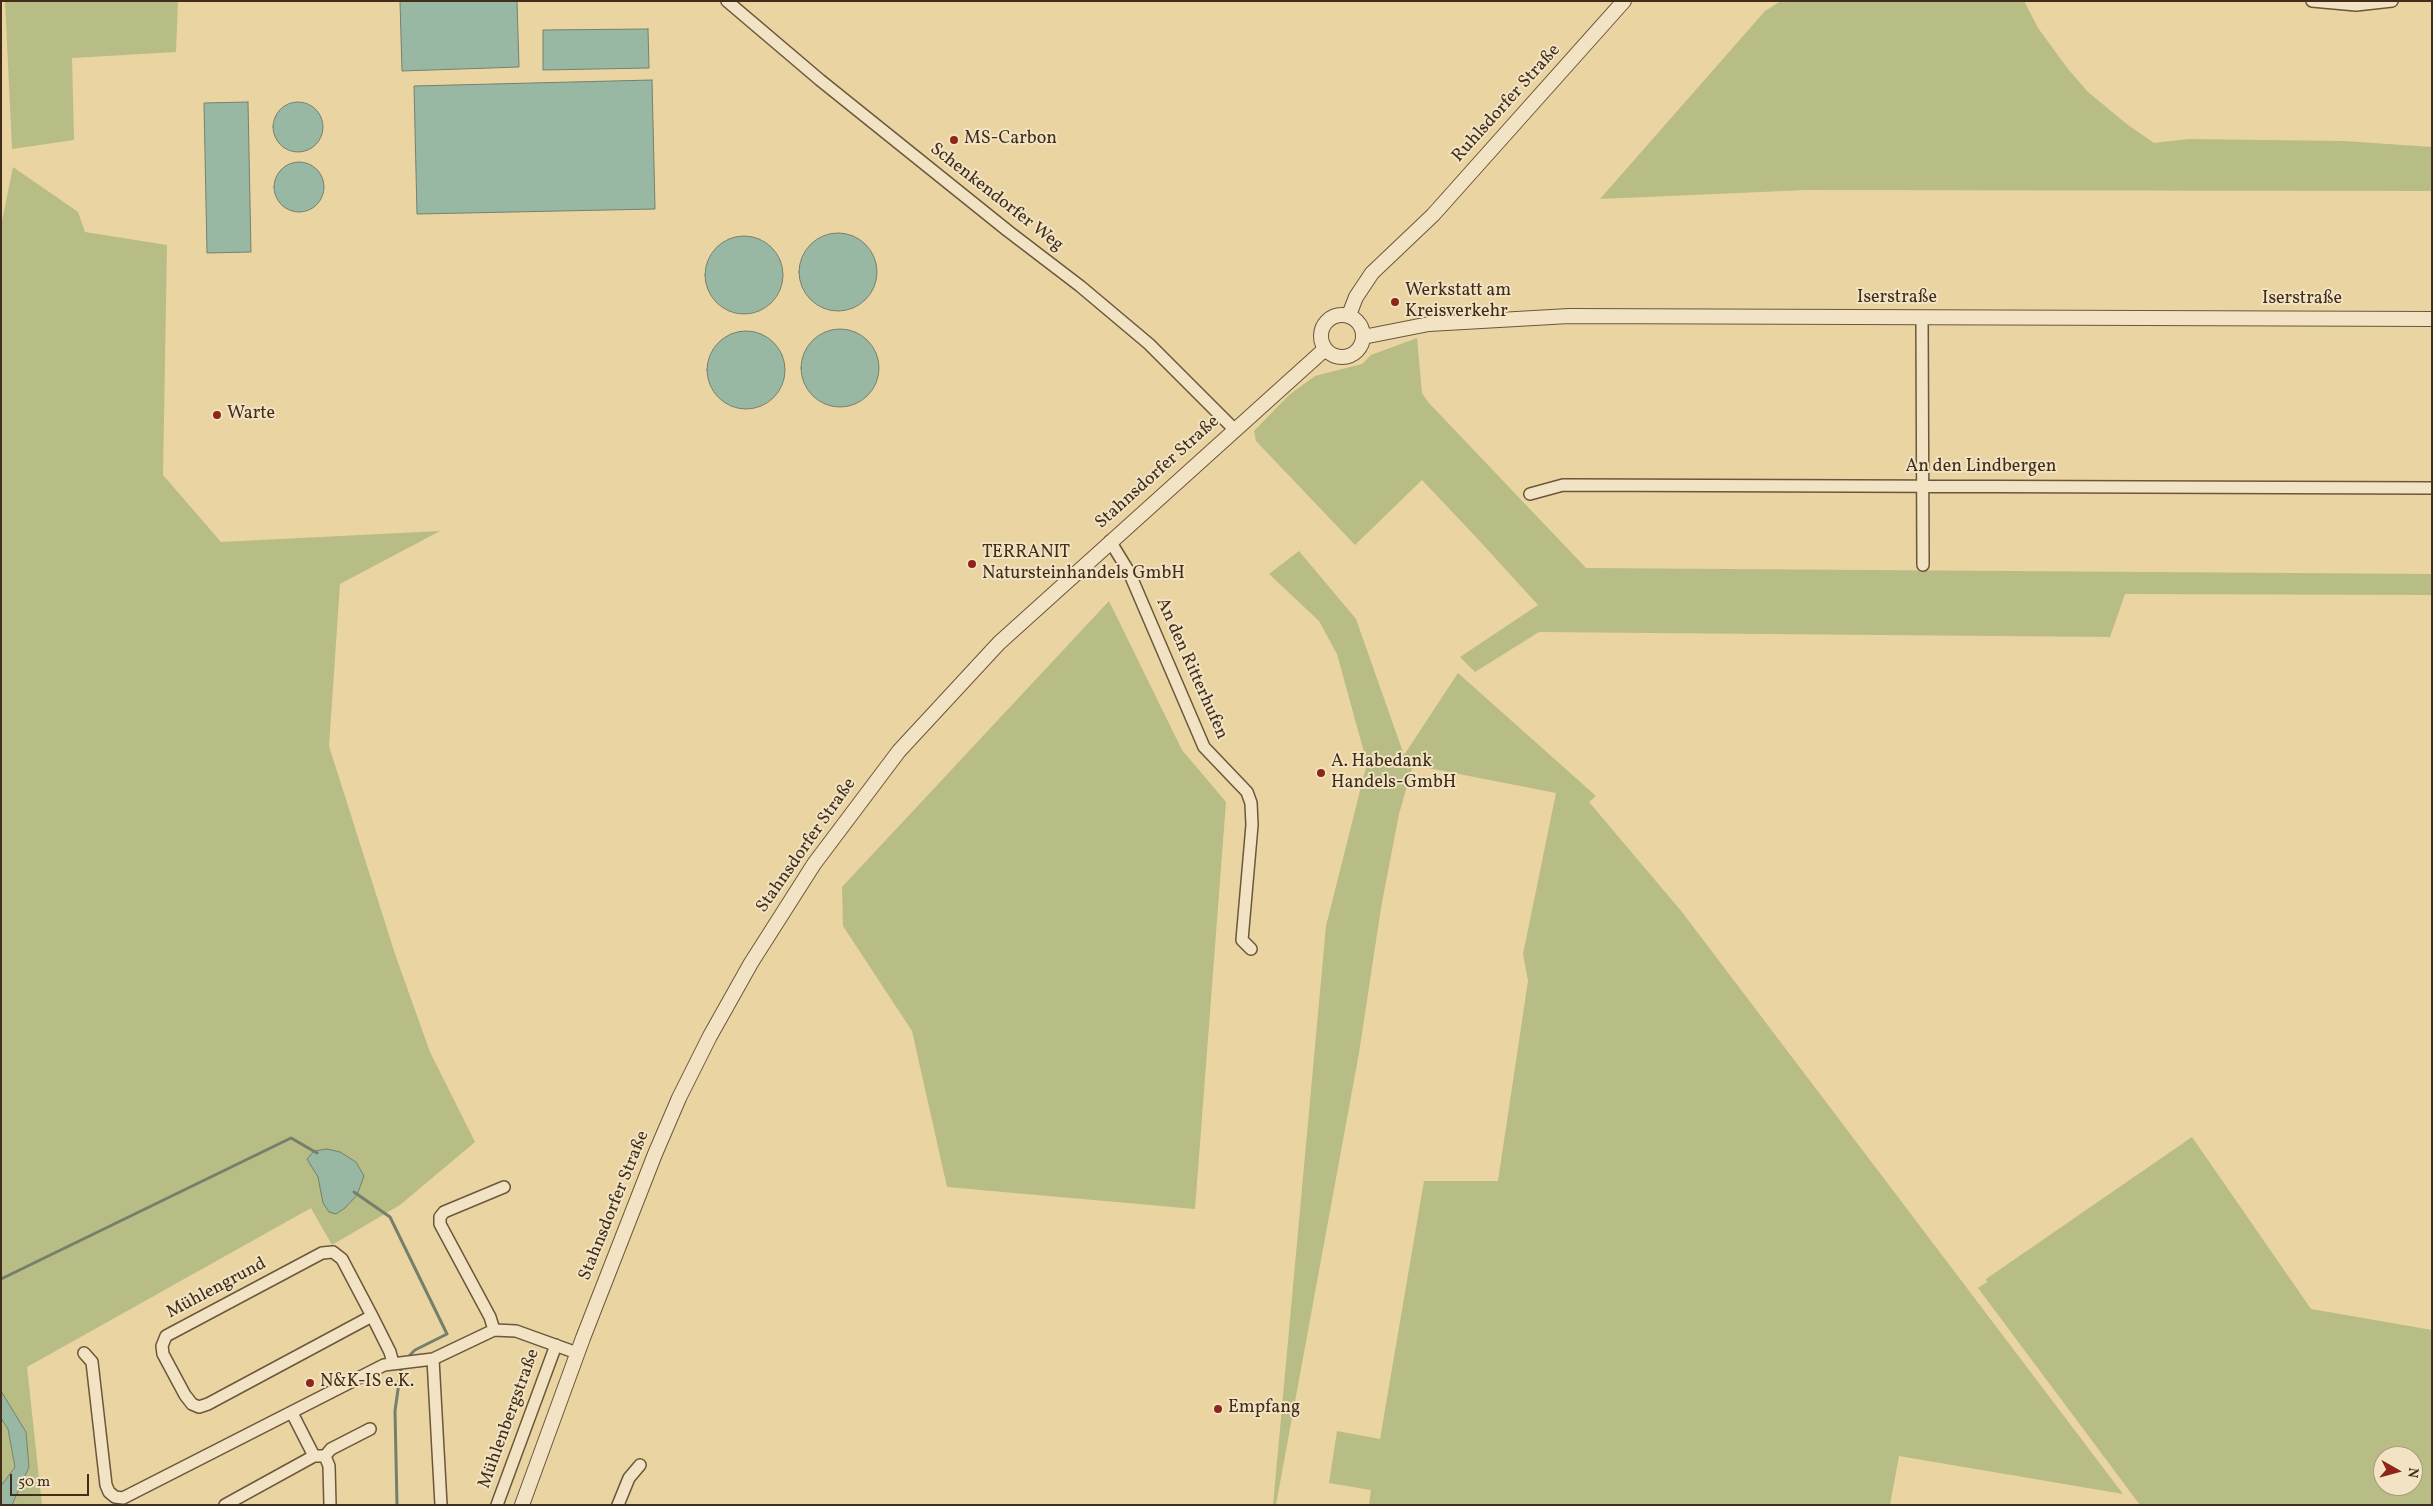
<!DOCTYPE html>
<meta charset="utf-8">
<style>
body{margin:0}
#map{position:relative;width:2433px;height:1506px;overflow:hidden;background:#ead4a2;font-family:Vollkorn,serif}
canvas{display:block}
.frame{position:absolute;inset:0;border:2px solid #412d1a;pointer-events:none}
.north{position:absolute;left:2373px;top:1446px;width:50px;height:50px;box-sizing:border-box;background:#f1e3c3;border:1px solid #ab9a7f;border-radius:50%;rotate:97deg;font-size:14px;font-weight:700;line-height:20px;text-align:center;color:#412d1a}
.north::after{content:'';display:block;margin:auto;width:18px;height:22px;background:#8f2418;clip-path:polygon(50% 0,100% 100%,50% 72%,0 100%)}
.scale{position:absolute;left:10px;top:1474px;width:79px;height:22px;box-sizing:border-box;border:2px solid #412d1a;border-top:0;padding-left:6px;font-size:15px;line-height:18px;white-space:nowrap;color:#412d1a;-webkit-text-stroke:4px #f1e3c3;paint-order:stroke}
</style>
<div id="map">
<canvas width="2433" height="1506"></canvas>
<div class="frame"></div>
<div class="north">N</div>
<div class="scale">50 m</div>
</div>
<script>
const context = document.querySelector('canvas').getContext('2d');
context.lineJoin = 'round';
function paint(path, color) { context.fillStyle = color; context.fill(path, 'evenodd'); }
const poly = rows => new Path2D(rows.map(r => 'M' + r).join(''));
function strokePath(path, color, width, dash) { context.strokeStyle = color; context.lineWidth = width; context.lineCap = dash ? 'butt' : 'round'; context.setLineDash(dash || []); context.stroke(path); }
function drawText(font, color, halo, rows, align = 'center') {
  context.font = font + ' Vollkorn,serif'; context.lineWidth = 4; context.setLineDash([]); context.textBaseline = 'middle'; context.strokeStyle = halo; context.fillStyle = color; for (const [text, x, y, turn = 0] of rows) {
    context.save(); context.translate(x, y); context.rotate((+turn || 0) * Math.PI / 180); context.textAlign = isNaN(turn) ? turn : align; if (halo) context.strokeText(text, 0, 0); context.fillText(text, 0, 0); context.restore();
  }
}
paint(poly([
 [5,1,178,1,176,52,72,58,74,140,12,149],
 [1781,1,2024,1,2038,28,2068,69,2088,92,2128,125,2154,143,2188,139,2344,141,2432,147,2432,191,1807,190,1600,199,1765,11],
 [13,167,78,212,85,232,167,245,163,475,221,542,440,531,340,584,329,746,395,954,430,1052,475,1142,400,1205,332,1245,311,1208,27,1367,42,1505,12,1505,29,1467,26,1432,1,1391,1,226],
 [1417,338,1422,393,1428,402,1586,568,2432,574,2432,595,2125,594,2110,637,1539,632,1475,672,1460,657,1538,605,1475,536,1422,480,1355,545,1256,441,1254,431,1289,395,1315,376,1362,364,1371,355],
 [1299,551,1356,619,1404,755,1458,673,1596,796,1589,802,1682,912,2123,1494,1899,1456,1890,1505,1369,1505,1371,1490,1329,1483,1337,1431,1380,1439,1424,1181,1498,1181,1528,981,1523,954,1556,793,1413,765,1399,814,1381,908,1359,1053,1276,1505,1273,1505,1326,926,1367,763,1337,654,1319,621,1269,574],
 [1109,601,1182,750,1226,802,1195,1209,947,1187,912,1031,843,926,842,887],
 [2192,1137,2311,1309,2432,1330,2432,1505,2140,1505,1978,1288,1987,1282,1986,1279],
 [2383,1456,2413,1456,2413,1486,2383,1486],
 [1,1418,8,1429,15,1468,1,1486]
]), '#b7bd84');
const water = poly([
 [400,1,517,1,519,67,402,71,400,1],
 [648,29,649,68,543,70,543,30,648,29],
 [652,80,655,209,417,214,414,86,652,80],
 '273 127a25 25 0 1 1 50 0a25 25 0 1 1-50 0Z',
 [248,102,251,252,207,253,204,103,248,102],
 '274 187a25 25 0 1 1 50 0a25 25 0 1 1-50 0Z',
 '799 272a39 39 0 1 1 78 0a39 39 0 1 1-78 0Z',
 '705 275a39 39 0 1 1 78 0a39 39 0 1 1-78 0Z',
 '801 368a39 39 0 1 1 78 0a39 39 0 1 1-78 0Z',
 '707 370a39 39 0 1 1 78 0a39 39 0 1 1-78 0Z',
 [327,1149,340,1152,356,1162,364,1176,357,1195,345,1208,336,1214,329,1212,323,1203,318,1177,307,1159,314,1151,327,1149],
 [1,1391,26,1432,29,1467,12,1505,1,1505,1,1486,15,1467,8,1429,1,1418,1,1391]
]);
paint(water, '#98b8a3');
strokePath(water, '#75806c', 1);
strokePath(poly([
 [354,1192,390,1217,447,1334,415,1350,410,1355],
 [1,1279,291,1138,317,1153],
 [397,1505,395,1411,401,1368]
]), '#75806c', 3);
const minor = poly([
 [727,1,820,80,1008,231,1080,286,1149,344,1235,430],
 [2312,1,2356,5,2392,1],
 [1922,318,1923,565],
 [1530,494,1563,485,2432,488],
 [1110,541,1129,572,1204,747,1247,792,1251,803,1252,825,1242,940,1251,949],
 [372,1316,208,1404,199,1407,192,1404,185,1395,163,1354,162,1346,166,1336,322,1253,333,1252,342,1259,372,1316,390,1352,393,1363],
 [494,1330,490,1317,440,1224,440,1217,444,1212,504,1187],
 [84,1353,92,1362,106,1485,109,1492,115,1497,123,1498,384,1365,433,1359,494,1330,516,1331,577,1353],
 [433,1359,441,1505],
 [292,1413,314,1456],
 [325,1456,331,1449,370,1429],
 [225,1505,314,1456,325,1456,329,1466,330,1505],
 [497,1505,556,1345],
 [618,1505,629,1478,640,1465]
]);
const tertiary = poly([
 '1321 336a21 21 0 1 1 42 0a21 21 0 1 1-42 0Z',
 [1349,315,1356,297,1372,273,1433,215,1624,1],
 [1363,337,1429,324,1569,316,2432,319],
 [522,1505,583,1338,655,1154,679,1098,710,1036,751,963,814,864,899,751,999,643,1325,349]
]);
strokePath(minor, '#6b573c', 14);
strokePath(tertiary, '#6b573c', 16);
strokePath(minor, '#f1e3c3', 11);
strokePath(tertiary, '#f1e3c3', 14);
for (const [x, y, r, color] of [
 [954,140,5,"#8f2418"],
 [1395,302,5,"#8f2418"],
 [217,415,5,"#8f2418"],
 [972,564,5,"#8f2418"],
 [1321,773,5,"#8f2418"],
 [310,1383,5,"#8f2418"],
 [1218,1409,5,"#8f2418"]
]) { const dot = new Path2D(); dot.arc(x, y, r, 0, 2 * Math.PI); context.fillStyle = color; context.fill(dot); strokePath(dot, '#f1e3c3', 2); }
drawText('18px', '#412d1a', '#f1e3c3', [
 ["Ruhlsdorfer Straße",1507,104,-48],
 ["Schenkendorfer Weg",996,198,38],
 ["Iserstraße",1897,299],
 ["Iserstraße",2302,300],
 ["An den Lindbergen",1981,468],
 ["Stahnsdorfer Straße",1158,473,-42],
 ["An den Ritterhufen",1191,669,66],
 ["Stahnsdorfer Straße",807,846,-55],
 ["Stahnsdorfer Straße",615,1206,-68],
 ["Mühlengrund",217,1289,-28],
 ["Mühlenbergstraße",510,1419,-70]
]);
drawText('18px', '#412d1a', '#f1e3c3', [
 ["MS-Carbon",964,140],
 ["Werkstatt am",1405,292],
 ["Kreisverkehr",1405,313],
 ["Warte",227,415],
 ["TERRANIT",982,554],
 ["Natursteinhandels GmbH",982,575],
 ["A. Habedank",1331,763],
 ["Handels-GmbH",1331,784],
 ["N&K-IS e.K.",320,1383],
 ["Empfang",1228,1409]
], 'left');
</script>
